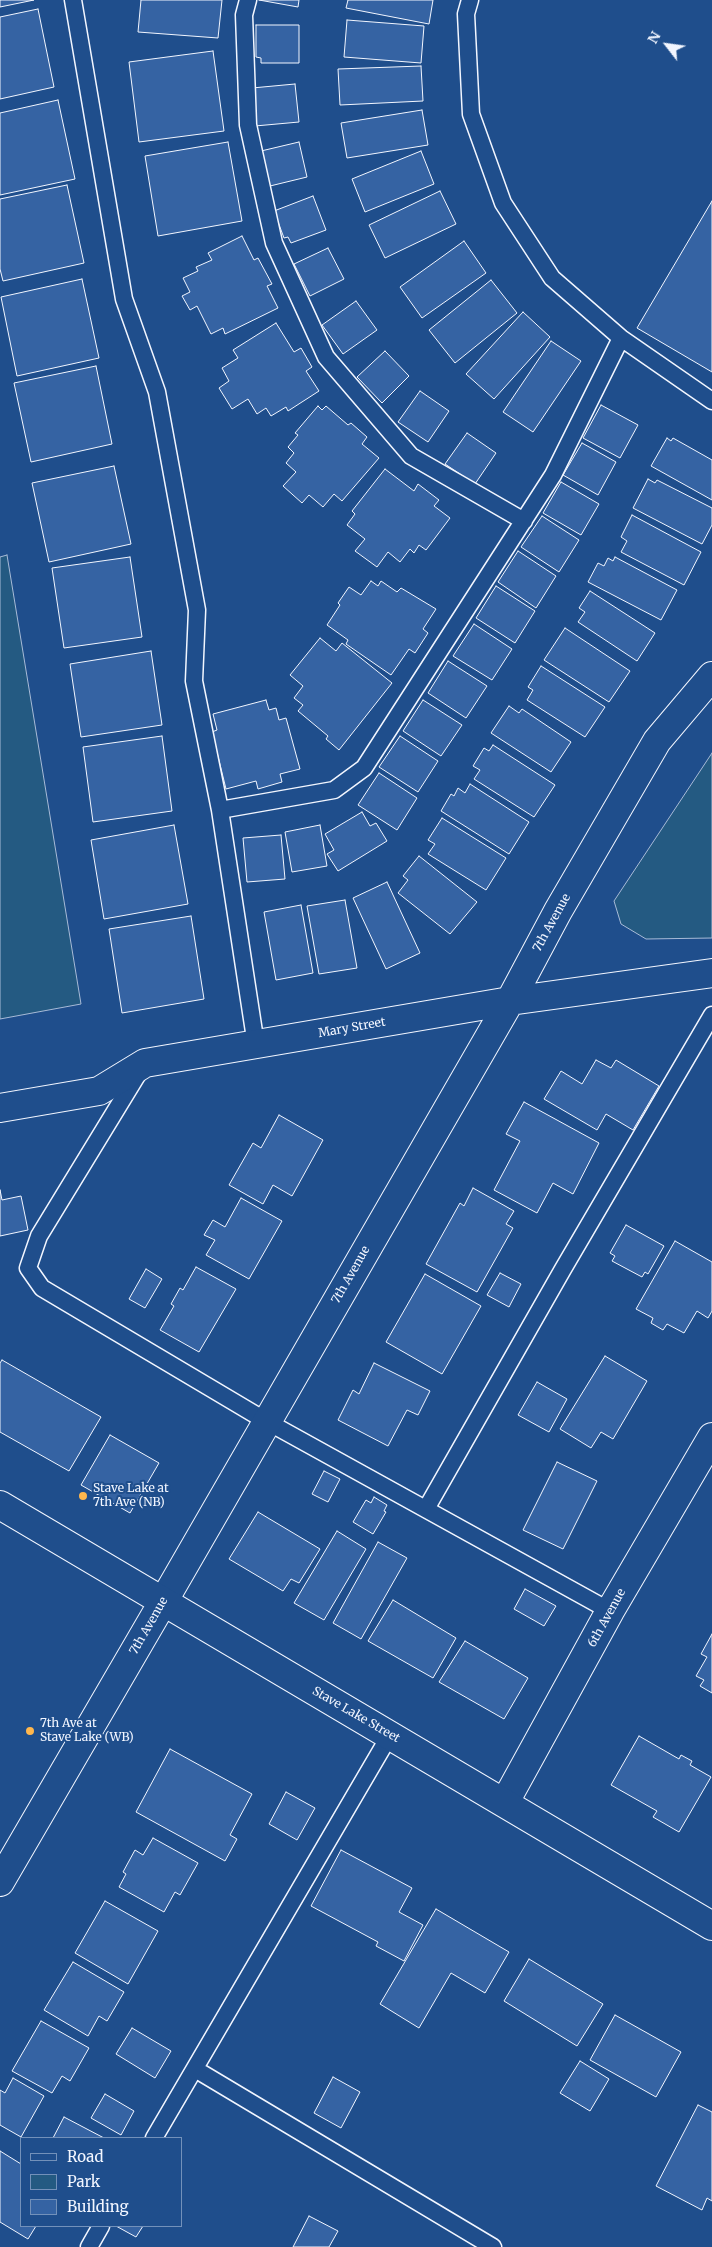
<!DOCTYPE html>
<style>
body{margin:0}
#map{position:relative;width:712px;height:2247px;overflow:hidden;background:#1f4e8c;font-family:Merriweather,serif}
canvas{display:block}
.legend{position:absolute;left:20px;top:2137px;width:162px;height:90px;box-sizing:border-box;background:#1f4e8c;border:1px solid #7391ba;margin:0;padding:6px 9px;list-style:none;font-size:15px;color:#f2f6ff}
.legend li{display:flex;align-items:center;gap:10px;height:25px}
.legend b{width:25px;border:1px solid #7391ba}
.north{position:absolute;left:642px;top:20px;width:50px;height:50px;-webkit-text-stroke:4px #1f4e8c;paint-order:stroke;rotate:300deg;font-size:14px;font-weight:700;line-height:20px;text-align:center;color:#f2f6ff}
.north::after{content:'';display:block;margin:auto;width:18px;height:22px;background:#f2f6ff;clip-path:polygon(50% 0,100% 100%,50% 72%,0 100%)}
</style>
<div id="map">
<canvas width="712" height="2247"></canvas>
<ul class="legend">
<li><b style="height:6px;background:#1f4e8c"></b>Road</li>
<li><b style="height:14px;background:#245a82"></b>Park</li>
<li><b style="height:14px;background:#3563a3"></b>Building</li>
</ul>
<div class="north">N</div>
</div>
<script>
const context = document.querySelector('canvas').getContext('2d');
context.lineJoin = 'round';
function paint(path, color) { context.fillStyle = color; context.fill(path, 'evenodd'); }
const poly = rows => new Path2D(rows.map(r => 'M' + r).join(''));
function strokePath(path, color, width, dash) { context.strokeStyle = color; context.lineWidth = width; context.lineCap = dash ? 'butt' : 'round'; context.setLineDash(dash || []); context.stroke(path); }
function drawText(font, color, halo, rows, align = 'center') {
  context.font = font + ' Merriweather,serif'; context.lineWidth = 4; context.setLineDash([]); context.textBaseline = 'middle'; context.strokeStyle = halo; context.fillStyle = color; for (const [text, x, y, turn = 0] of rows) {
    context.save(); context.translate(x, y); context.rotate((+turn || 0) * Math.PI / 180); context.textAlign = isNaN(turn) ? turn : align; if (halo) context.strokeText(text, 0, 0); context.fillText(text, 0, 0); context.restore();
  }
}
const green = poly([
 [7,555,81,1004,0,1019,0,557,7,555],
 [712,753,712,938,646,939,621,924,614,901,712,753]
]);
paint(green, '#245a82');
strokePath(green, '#a8bbd7', 1);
const building = poly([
 [0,0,34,0,0,7,0,0],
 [141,0,222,0,218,38,138,32,141,0],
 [259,0,299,0,298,7,259,0],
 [348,0,433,0,429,24,346,8,348,0],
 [38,9,54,87,0,99,0,17,38,9],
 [347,20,424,26,421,63,344,57,347,20],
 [256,25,299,25,299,63,261,63,261,58,256,57,256,25],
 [213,51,224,131,139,142,129,62,213,51],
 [421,66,423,101,340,105,338,69,421,66],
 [295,84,299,122,255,126,252,88,295,84],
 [58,100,75,179,0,195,0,113,58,100],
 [422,110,428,145,347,158,341,123,422,110],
 [228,142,242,221,158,236,145,156,228,142],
 [299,142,307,177,270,186,261,151,299,142],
 [421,151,434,184,365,212,352,179,421,151],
 [67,185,84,263,3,281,0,269,0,199,67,185],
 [440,191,456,224,385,258,369,225,440,191],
 [313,196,326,230,291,243,288,237,284,238,274,211,313,196],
 [712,201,712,372,637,328,712,201],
 [242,236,254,260,258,258,272,284,267,286,278,308,225,334,223,328,211,334,197,306,190,310,182,296,190,292,183,278,198,271,196,267,212,260,208,253,242,236],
 [464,241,486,273,422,318,400,287,464,241],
 [328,248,344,279,310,296,294,264,328,248],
 [82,279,99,358,17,376,1,297,82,279],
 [491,280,517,313,455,363,429,330,491,280],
 [356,301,377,330,343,354,322,325,356,301],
 [523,312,550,337,494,399,466,374,523,312],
 [276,323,294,352,301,348,312,367,306,371,319,391,288,411,286,407,271,416,266,408,257,414,248,399,232,409,219,388,229,381,222,368,238,358,233,350,276,323],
 [551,341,581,361,533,432,503,412,551,341],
 [385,351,409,376,382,403,357,377,385,351],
 [96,366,112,444,31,462,14,383,96,366],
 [420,391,449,411,428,442,398,422,420,391],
 [601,405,638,425,620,458,583,438,601,405],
 [318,406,322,410,326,406,348,425,351,423,367,437,362,444,379,458,342,501,334,494,323,507,309,495,302,503,283,486,296,472,286,463,294,453,288,447,298,435,295,433,318,406],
 [467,433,496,453,475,484,445,464,467,433],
 [667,438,671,441,673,438,712,460,712,500,651,466,667,438],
 [582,443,616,462,598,495,563,475,582,443],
 [114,466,131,544,49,562,32,483,114,466],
 [385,469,414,491,418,484,439,500,434,506,450,518,426,550,419,545,414,553,410,549,400,562,388,552,377,567,355,551,365,539,347,525,355,514,352,511,385,469],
 [648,479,655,483,657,480,712,508,712,525,702,544,633,508,648,479],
 [561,482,599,504,581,535,543,513,561,482],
 [632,515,701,552,684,585,621,552,627,541,621,537,632,515],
 [542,516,579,540,559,572,521,547,542,516],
 [518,551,556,576,536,608,498,582,518,551],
 [130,557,142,637,64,648,52,568,130,557],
 [615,557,677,590,661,620,588,582,598,563,604,566,608,558,613,561,615,557],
 [371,581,378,586,381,581,397,592,401,588,436,609,423,629,428,633,415,653,409,649,391,675,346,644,348,640,327,625,340,605,338,603,349,587,361,595,371,581],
 [496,586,535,611,515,643,476,618,496,586],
 [590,591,655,633,637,661,578,622,585,612,579,608,590,591],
 [474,624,512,649,492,680,453,656,474,624],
 [565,628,630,671,609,702,544,660,565,628],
 [320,638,336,651,342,643,392,683,339,750,326,739,328,736,298,711,303,705,294,698,303,686,290,675,320,638],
 [151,651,162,725,81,737,70,664,151,651],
 [448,661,487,686,466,718,428,693,448,661],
 [541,666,605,707,585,737,527,700,533,690,528,687,541,666],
 [266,700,269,710,276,708,279,720,286,718,300,769,280,774,282,782,258,789,256,781,226,789,212,732,217,730,213,714,266,700],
 [423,700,462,725,441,756,403,731,423,700],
 [509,706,519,713,522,709,571,742,551,772,491,733,509,706],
 [162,736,172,811,93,822,83,747,162,736],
 [400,736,438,761,418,792,379,767,400,736],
 [493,745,555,785,534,817,474,779,480,770,473,766,484,748,489,751,493,745],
 [379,773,417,798,397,830,358,805,379,773],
 [470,784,529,822,509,854,441,811,451,794,454,796,458,788,465,793,470,784],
 [362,812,370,826,376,823,387,841,338,871,327,854,334,850,325,834,362,812],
 [442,818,506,858,486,890,428,854,435,844,428,840,442,818],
 [174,825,188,904,104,919,91,840,174,825],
 [320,825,327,866,292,872,285,832,320,825],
 [281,835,285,879,247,882,243,838,281,835],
 [419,856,477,902,450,934,398,893,408,880,403,876,419,856],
 [387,882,420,953,386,969,353,898,387,882],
 [345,900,357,968,319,974,307,906,345,900],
 [301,905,313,973,276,980,264,912,301,905],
 [191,916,204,999,122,1013,109,929,191,916],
 [596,1060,611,1068,616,1060,659,1086,633,1130,606,1114,597,1130,544,1099,561,1071,582,1084,596,1060],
 [524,1102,599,1143,573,1194,553,1183,537,1213,494,1190,520,1141,506,1134,524,1102],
 [279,1115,323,1140,292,1196,273,1185,263,1204,229,1185,253,1143,261,1148,279,1115],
 [473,1188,514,1211,506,1224,513,1228,477,1292,426,1264,460,1203,464,1206,473,1188],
 [0,1190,2,1200,21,1196,28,1230,0,1236,0,1190],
 [241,1198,282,1221,249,1279,206,1255,215,1240,204,1235,213,1220,225,1227,241,1198],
 [626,1225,664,1246,648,1274,645,1272,642,1277,612,1261,615,1256,610,1253,626,1225],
 [675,1241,712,1262,712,1311,708,1318,697,1311,684,1333,667,1324,663,1330,651,1323,653,1318,636,1309,675,1241],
 [196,1267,236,1289,199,1352,160,1330,174,1306,171,1304,180,1288,183,1290,196,1267],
 [146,1269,162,1279,145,1308,129,1299,146,1269],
 [500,1273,521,1284,509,1307,487,1295,500,1273],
 [425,1274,481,1306,442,1374,386,1342,425,1274],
 [605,1356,647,1381,613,1439,601,1432,591,1448,560,1429,605,1356],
 [2,1360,101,1417,69,1471,0,1432,0,1363,2,1360],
 [374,1363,430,1391,418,1415,407,1410,388,1446,338,1420,353,1390,359,1394,374,1363],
 [537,1382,567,1399,549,1432,518,1415,537,1382],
 [110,1435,159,1463,130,1513,81,1485,110,1435],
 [557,1462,597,1481,563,1549,523,1530,557,1462],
 [324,1471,340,1479,328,1502,312,1494,324,1471],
 [374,1497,387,1505,384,1511,386,1512,373,1534,353,1522,366,1500,371,1503,374,1497],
 [258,1512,320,1549,299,1583,291,1579,283,1591,229,1559,258,1512],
 [337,1531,366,1549,324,1620,294,1603,337,1531],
 [378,1542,407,1558,361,1639,333,1623,378,1542],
 [525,1589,556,1606,544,1626,514,1609,525,1589],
 [393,1600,456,1638,433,1678,368,1641,393,1600],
 [712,1634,712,1693,700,1686,704,1680,696,1676,707,1657,701,1654,712,1634],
 [465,1641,528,1678,504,1719,439,1682,465,1641],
 [639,1736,679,1759,681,1755,692,1761,690,1765,711,1777,679,1832,653,1817,657,1811,611,1785,639,1736],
 [170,1749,252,1794,230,1835,237,1839,225,1861,136,1812,170,1749],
 [286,1792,315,1808,297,1840,269,1824,286,1792],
 [153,1838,198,1863,180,1895,175,1892,164,1912,119,1887,126,1874,123,1872,135,1850,143,1855,153,1838],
 [341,1850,412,1888,399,1912,423,1925,404,1961,376,1946,378,1942,311,1906,341,1850],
 [105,1901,158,1931,128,1984,75,1953,105,1901],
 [436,1909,509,1952,485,1993,451,1973,419,2028,380,2004,436,1909],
 [529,1959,603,2004,577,2046,504,2001,529,1959],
 [73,1962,124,1992,107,2021,99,2016,88,2036,44,2010,73,1962],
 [615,2015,681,2052,656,2097,590,2060,615,2015],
 [41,2021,89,2048,70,2081,62,2076,52,2093,12,2071,41,2021],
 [132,2028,171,2051,155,2078,116,2054,132,2028],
 [580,2061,609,2079,590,2111,560,2093,580,2061],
 [333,2077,360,2092,341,2128,314,2113,333,2077],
 [13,2078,44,2096,21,2137,0,2125,0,2090,5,2093,13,2078],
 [105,2094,134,2111,121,2135,91,2118,105,2094],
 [698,2105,712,2112,712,2201,707,2198,702,2210,656,2186,698,2105],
 [64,2117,104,2138,53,2138,64,2117],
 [0,2151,21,2164,21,2226,36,2226,28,2239,0,2222,0,2151],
 [309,2216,338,2231,329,2247,293,2247,309,2216],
 [116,2226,143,2226,136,2237,116,2226]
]);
paint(building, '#3563a3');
strokePath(building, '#f2f6ff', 1);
const lane = poly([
 [73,0,124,299,157,392,197,610,194,681,220,810,256,1045],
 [248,0,244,15,248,125,274,243,326,357,411,456,524,521],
 [470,0,466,14,471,114,503,203,552,278,621,338,712,401],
 [220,810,334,790,364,768,553,475,621,338],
 [141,1069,39,1236,28,1268,42,1288,266,1421,610,1611],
 [426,1509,563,1269,712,1015],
 [195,2069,493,2247],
 [154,2138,390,1735],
 [89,2247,101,2226]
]);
const street = poly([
 [0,1108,99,1091,145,1063,510,1001,712,973],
 [163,1602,510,1001,558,911,657,741,712,676],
 [505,1802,610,1611,712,1437]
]);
const secondary = poly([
 [0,1505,712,1926],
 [0,1882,163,1602]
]);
strokePath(lane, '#f2f6ff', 19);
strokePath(street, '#f2f6ff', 30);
strokePath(secondary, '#f2f6ff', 30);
strokePath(lane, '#1f4e8c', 16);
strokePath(street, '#1f4e8c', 28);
strokePath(secondary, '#1f4e8c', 28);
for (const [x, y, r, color] of [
 [83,1496,5,"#ffb74d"],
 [30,1731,5,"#ffb74d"]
]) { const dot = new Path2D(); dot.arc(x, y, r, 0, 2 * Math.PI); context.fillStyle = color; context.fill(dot); strokePath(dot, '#1f4e8c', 2); }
drawText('12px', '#f2f6ff', '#1f4e8c', [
 ["7th Avenue",552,923,-61],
 ["Mary Street",352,1028,-10],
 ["7th Avenue",351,1275,-60],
 ["6th Avenue",607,1618,-61],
 ["7th Avenue",149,1626,-60],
 ["Stave Lake Street",356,1715,30]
]);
drawText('12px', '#f2f6ff', '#1f4e8c', [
 ["Stave Lake at",93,1489],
 ["7th Ave (NB)",93,1503],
 ["7th Ave at",40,1724],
 ["Stave Lake (WB)",40,1738]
], 'left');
</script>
